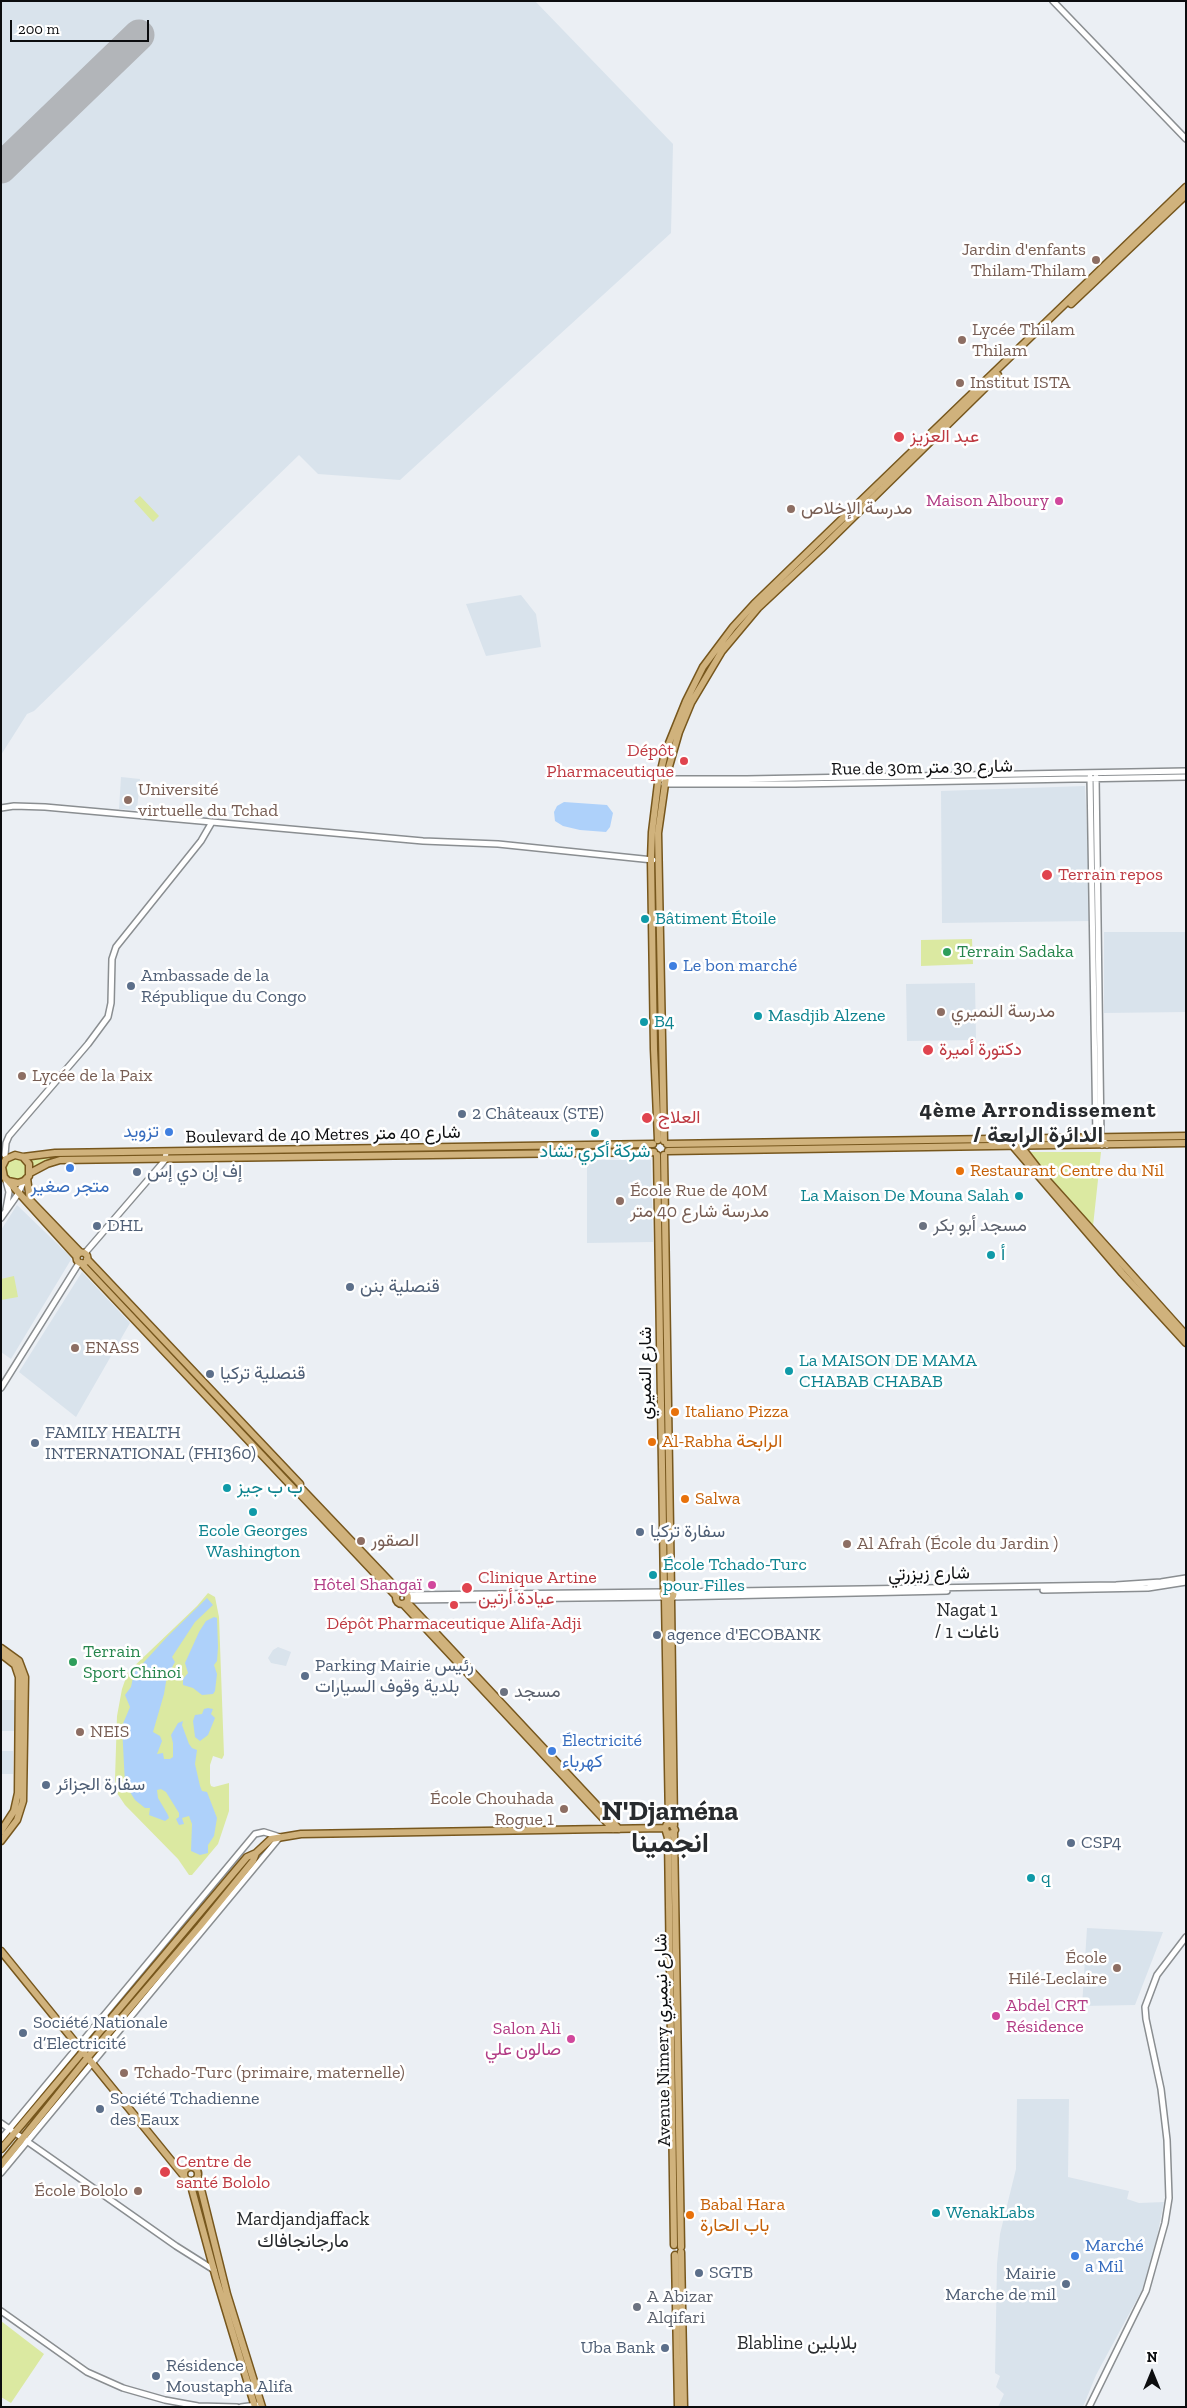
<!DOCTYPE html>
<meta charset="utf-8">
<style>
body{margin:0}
#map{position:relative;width:1187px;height:2408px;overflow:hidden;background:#ebeff4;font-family:"Zilla Slab",serif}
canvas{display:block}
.frame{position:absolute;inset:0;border:2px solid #0c0d0f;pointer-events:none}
.north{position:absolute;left:1127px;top:2348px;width:50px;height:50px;-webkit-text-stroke:4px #fff;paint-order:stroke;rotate:0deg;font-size:14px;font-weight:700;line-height:20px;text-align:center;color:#0c0d0f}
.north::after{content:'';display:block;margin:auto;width:18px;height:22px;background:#0c0d0f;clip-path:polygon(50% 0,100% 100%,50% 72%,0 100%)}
.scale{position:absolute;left:10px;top:20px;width:139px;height:22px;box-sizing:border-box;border:2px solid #0c0d0f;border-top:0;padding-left:6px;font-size:15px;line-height:18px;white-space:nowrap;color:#0c0d0f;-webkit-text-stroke:4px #fff;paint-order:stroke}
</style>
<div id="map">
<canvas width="1187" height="2408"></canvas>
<div class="frame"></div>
<div class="north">N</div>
<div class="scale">200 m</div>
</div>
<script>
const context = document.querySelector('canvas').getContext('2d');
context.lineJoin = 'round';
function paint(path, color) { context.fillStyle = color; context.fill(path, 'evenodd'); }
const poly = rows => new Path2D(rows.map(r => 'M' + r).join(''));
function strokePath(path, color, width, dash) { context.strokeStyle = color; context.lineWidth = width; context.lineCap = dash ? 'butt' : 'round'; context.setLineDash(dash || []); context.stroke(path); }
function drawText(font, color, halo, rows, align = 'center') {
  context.font = font + ' "Zilla Slab",Vazirmatn,serif'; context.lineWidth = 5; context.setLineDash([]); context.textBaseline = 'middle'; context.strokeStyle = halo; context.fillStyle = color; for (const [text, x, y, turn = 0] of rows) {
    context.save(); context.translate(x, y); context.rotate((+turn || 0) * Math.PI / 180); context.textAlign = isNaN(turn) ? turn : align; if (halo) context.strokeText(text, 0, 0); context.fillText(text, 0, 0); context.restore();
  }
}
paint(poly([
 [1,1,535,1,673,144,671,233,400,480,318,474,299,455,34,711,27,714,1,755],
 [521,595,536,614,541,647,486,656,466,604],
 [121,777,140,779,137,810,119,809],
 [1085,786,1091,921,942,923,941,791],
 [1104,932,1186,932,1186,1012,1104,1013],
 [975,983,976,1040,907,1041,906,984],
 [587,1160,651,1160,653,1242,587,1243],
 [17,1205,72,1258,11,1359,1,1352,1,1230],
 [82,1272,130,1323,76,1417,19,1372],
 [278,1647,291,1652,286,1666,271,1663,268,1658,273,1650],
 [1,1700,15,1700,15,1731,1,1731],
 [1,1751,13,1751,13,1774,1,1774],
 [1087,1928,1163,1932,1135,2005,1082,2006],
 [1017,2099,1069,2099,1068,2177,1129,2191,1127,2199,1139,2203,1164,2202,1155,2247,1142,2290,1096,2375,1083,2407,998,2407,1004,2394,996,2387,1000,2376,995,2373,997,2264,1000,2234,1016,2169]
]), '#d9e3ec');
paint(poly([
 [140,496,159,516,153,522,134,501],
 [972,939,973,964,921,966,921,940],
 [1028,1152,1101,1152,1093,1226],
 [155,1155,156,1156,54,1158,33,1169,32,1162,28,1157],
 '5 1169a11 11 0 1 1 22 0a11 11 0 1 1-22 0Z',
 [14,1276,18,1297,1,1300,1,1279],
 [208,1593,215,1597,219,1617,224,1755,222,1759,213,1756,210,1765,210,1783,211,1786,214,1787,229,1783,229,1811,218,1844,192,1875,189,1875,178,1859,125,1805,117,1793,115,1779,117,1716,122,1689,128,1672,197,1606],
 [1,2321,44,2354,11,2403,1,2397]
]), '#dbe9a1');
paint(poly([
 [564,802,607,805,613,813,610,827,606,832,580,830,563,826,555,821,554,812,557,806],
 [207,1598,213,1605,195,1622,172,1657,175,1662,167,1676,164,1694,153,1732,160,1736,162,1741,157,1754,163,1753,164,1759,170,1759,173,1757,173,1743,171,1735,178,1723,183,1721,182,1725,189,1744,192,1748,197,1750,195,1764,200,1786,202,1791,207,1792,217,1818,214,1836,208,1845,208,1853,200,1855,191,1851,192,1824,189,1816,182,1818,184,1824,179,1825,176,1819,179,1817,179,1813,166,1792,161,1789,157,1790,158,1798,168,1815,169,1818,165,1821,149,1815,150,1808,145,1808,135,1800,125,1784,122,1726,130,1707,125,1695,131,1687,134,1673,167,1637],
 [214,1617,217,1618,218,1647,217,1661,214,1665,217,1674,215,1691,213,1694,202,1695,193,1688,183,1685,183,1679,188,1673,185,1663,199,1632,206,1621],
 [208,1708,213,1709,211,1714,215,1718,208,1735,200,1741,195,1737,193,1721,195,1715,202,1714,204,1709]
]), '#aed1fa');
strokePath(poly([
 [1,168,139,35]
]), '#b2b5b9', 31);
const minor = poly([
 [1053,1,1186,139],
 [1090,777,1096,1138,1102,1145],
 [1096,777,1101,1138,1107,1145],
 [662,779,747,779,1186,771],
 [664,784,795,784,1186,777],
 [1,808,14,806,45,807,423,841,498,844,653,860],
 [5,1155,6,1143,9,1136,88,1044,108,1017,111,1003,112,959,116,947,201,841,212,822],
 [6,1209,9,1192,6,1181],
 [1,1218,18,1194,24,1181],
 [85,1253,160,1166,165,1160,166,1152],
 [1,1388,79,1263],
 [1043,1590,1148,1588,1186,1582],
 [673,1592,1116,1585,1161,1582,1186,1578],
 [407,1595,663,1592],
 [673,1597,947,1591],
 [408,1600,663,1597],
 [1,2123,176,2246,214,2270],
 [1,2139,255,1834,264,1832,280,1837,1,2173],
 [1,2311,87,2372,123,2388,165,2400,198,2406,237,2407],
 [241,2407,257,2405],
 [1089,2407,1146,2291,1165,2223,1169,2198,1167,2140,1161,2089,1146,2019,1145,2007,1157,1975,1186,1937]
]);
const major = poly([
 [1071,304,1186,195],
 [658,1140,654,1049,651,860,652,832,658,783,665,753,686,701,703,667,733,627,754,604,1186,187],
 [664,1141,658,833,666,777,679,732,691,703,722,651,758,608,821,549,998,375],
 [667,1144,1186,1136],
 [1019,1144,1046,1179,1186,1335],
 [1012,1145,1122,1273,1186,1343],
 [668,1151,1186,1143],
 [657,1155,664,1590],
 [664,1155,671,1590],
 [23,1157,29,1164,29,1176,24,1181,18,1183,8,1181,4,1177,2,1167,6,1159,15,1155,23,1157,55,1153,653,1144],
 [30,1173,47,1164,60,1160,654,1152],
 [27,1178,30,1200,80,1252],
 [9,1182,76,1256],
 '76.5 1258a5.5 5.5 0 1 1 11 0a5.5 5.5 0 1 1-11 0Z',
 [87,1259,300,1484],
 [81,1263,294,1489],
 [303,1490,400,1592],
 [299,1493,396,1596],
 '662.5 1594a5.5 5.5 0 1 1 11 0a5.5 5.5 0 1 1-11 0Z',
 '396 1598a6 6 0 1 1 12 0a6 6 0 1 1-12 0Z',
 [665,1599,669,1823],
 [671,1599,674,1825],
 [407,1602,619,1829],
 [403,1604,613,1829],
 [1,1648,19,1661,25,1677,23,1801,17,1820,1,1841],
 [1,1654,15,1665,19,1677,18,1793,14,1811,1,1831],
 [674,1832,681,2247],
 [668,1834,673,1833,675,1830,672,1824,667,1824,665,1828,668,1838,674,2245],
 [1,1951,183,2175],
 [1,2149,247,1857,256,1853],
 [1,2165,88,2057,200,1926,253,1861,256,1853,271,1839,301,1834,665,1828],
 '184 2174a7 7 0 1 1 14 0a7 7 0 1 1-14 0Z',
 [198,2177,227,2294,262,2407],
 [190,2182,216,2278,255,2407],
 [681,2252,684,2407],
 [675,2255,678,2407]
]);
strokePath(minor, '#8a8e91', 8);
strokePath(major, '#77571d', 9);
strokePath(minor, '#fff', 5);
strokePath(major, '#d0b27c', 6);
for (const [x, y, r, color] of [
 [1096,260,5,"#8d6e63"],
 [962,340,5,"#8d6e63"],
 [960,383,5,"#8d6e63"],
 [899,437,6,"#e0444e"],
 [1059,501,5,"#d1479c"],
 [791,509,5,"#8d6e63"],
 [684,761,5,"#e0444e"],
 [128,800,5,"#8d6e63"],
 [1047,875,6,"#e0444e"],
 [645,919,5,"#0f9aa8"],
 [947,952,5,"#2e9e5b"],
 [673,966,5,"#3f7fe0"],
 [131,986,5,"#5c6f8a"],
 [941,1012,5,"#8d6e63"],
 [758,1016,5,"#0f9aa8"],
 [644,1022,5,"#0f9aa8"],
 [928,1050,6,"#e0444e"],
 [22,1076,5,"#8d6e63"],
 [462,1114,5,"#5c6f8a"],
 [647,1118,6,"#e0444e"],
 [169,1132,5,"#3f7fe0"],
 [595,1133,5,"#0f9aa8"],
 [70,1168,5,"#3f7fe0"],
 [960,1171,5,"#e8710a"],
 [137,1172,5,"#5c6f8a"],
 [1019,1196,5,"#0f9aa8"],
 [620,1201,5,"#8d6e63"],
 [97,1226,5,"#5c6f8a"],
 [923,1226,5,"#6b7280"],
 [991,1255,5,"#0f9aa8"],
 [350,1287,5,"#5c6f8a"],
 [75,1348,5,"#8d6e63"],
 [789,1371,5,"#0f9aa8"],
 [210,1374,5,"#5c6f8a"],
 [675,1412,5,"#e8710a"],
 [652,1442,5,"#e8710a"],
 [35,1443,5,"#5c6f8a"],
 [227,1488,5,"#0f9aa8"],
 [685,1499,5,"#e8710a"],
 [253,1512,5,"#0f9aa8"],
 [640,1532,5,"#5c6f8a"],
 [361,1541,5,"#8d6e63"],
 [847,1544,5,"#8d6e63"],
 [653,1575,5,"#0f9aa8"],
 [432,1585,5,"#d1479c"],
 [467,1588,6,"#e0444e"],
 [454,1605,5,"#e0444e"],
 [657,1635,5,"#5c6f8a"],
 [73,1662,5,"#2e9e5b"],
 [305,1676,5,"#5c6f8a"],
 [504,1692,5,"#6b7280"],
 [80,1732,5,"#8d6e63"],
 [552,1751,5,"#3f7fe0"],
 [46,1785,5,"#5c6f8a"],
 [564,1809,5,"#8d6e63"],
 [1071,1843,5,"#5c6f8a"],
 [1031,1878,5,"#0f9aa8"],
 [1117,1968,5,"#8d6e63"],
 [996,2016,5,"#d1479c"],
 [23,2033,5,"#5c6f8a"],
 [571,2039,5,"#d1479c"],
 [124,2073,5,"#8d6e63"],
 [100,2109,5,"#5c6f8a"],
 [165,2172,6,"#e0444e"],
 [138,2191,5,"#8d6e63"],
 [936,2213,5,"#0f9aa8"],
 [690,2215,5,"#e8710a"],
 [1075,2256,5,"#3f7fe0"],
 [699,2273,5,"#5c6f8a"],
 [1066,2284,5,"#5c6f8a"],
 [637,2307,5,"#6b7280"],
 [665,2348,5,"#5c6f8a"],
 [156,2376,5,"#5c6f8a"]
]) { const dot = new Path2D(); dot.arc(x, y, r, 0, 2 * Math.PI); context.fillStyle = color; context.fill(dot); strokePath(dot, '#fff', 2); }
drawText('18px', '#785e54', '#fff', [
 ["Jardin d'enfants",1086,250,"right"],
 ["Thilam-Thilam",1086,271,"right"],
 ["Lycée Thilam",972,330],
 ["Thilam",972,351],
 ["Institut ISTA",970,383],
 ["مدرسة الإخلاص",801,509],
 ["Université",138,790],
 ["virtuelle du Tchad",138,811],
 ["مدرسة النميري",951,1012],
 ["Lycée de la Paix",32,1076],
 ["École Rue de 40M",630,1191],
 ["مدرسة شارع 40 متر",630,1212],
 ["ENASS",85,1348],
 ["الصقور",371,1541],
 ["Al Afrah (École du Jardin )",857,1544],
 ["NEIS",90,1732],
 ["École Chouhada",554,1799,"right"],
 ["Rogue 1",554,1820,"right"],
 ["École",1107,1958,"right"],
 ["Hilé-Leclaire",1107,1979,"right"],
 ["Tchado-Turc (primaire, maternelle)",134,2073],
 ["École Bololo",128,2191,"right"]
], 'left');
drawText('18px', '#be3a42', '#fff', [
 ["عبد العزيز",910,437],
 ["Dépôt",674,751,"right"],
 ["Pharmaceutique",674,772,"right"],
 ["Terrain repos",1058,875],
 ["دكتورة أميرة",939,1050],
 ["العلاج",658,1118],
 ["Clinique Artine",478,1578],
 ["عيادة أرتين",478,1599],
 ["Dépôt Pharmaceutique Alifa-Adji",454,1624,"center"],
 ["Centre de",176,2162],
 ["santé Bololo",176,2183]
], 'left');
drawText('18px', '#b23c85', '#fff', [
 ["Maison Alboury",1049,501],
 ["Hôtel Shangaï",422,1585],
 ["Abdel CRT",1006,2006,"left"],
 ["Résidence",1006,2027,"left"],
 ["Salon Ali",561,2029],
 ["صالون علي",561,2050]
], 'right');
drawText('18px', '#0c0d0f', '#fff', [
 ["Rue de 30m شارع 30 متر",922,768,-1],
 ["Boulevard de 40 Metres شارع 40 متر",323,1135,-1],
 ["شارع النميري",646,1373,-90],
 ["شارع زيزرتي",929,1574,-1],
 ["Avenue Nimery شارع نيميري",663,2040,-91]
]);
drawText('18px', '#0d838f', '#fff', [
 ["Bâtiment Étoile",655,919],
 ["Masdjib Alzene",768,1016],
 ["B4",654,1022],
 ["شركة أكري تشاد",595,1152,"center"],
 ["La Maison De Mouna Salah",1009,1196,"right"],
 ["أ",1001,1255],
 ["La MAISON DE MAMA",799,1361],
 ["CHABAB CHABAB",799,1382],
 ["ب ب جيز",237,1488],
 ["Ecole Georges",253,1531,"center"],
 ["Washington",253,1552,"center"],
 ["École Tchado-Turc",663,1565],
 ["pour Filles",663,1586],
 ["q",1041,1878],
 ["WenakLabs",946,2213]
], 'left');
drawText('18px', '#27864d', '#fff', [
 ["Terrain Sadaka",957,952],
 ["Terrain",83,1652],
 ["Sport Chinoi",83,1673]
], 'left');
drawText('18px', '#366cbe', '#fff', [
 ["Le bon marché",683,966],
 ["تزويد",159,1132,"right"],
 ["متجر صغير",70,1187,"center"],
 ["Électricité",562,1741],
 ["كهرباء",562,1762],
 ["Marché",1085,2246],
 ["a Mil",1085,2267]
], 'left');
drawText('18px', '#4e5e75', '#fff', [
 ["Ambassade de la",141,976],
 ["République du Congo",141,997],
 ["2 Châteaux (STE)",472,1114],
 ["إف إن دي إس",147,1172],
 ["DHL",107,1226],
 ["قنصلية بنن",360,1287],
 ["قنصلية تركيا",220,1374],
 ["FAMILY HEALTH",45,1433],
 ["INTERNATIONAL (FHI360)",45,1454],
 ["سفارة تركيا",650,1532],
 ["agence d'ECOBANK",667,1635],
 ["Parking Mairie رئيس",315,1666],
 ["بلدية وقوف السيارات",315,1687],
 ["سفارة الجزائر",56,1785],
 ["CSP4",1081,1843],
 ["Société Nationale",33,2023],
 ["d’Electricité",33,2044],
 ["Société Tchadienne",110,2099],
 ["des Eaux",110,2120],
 ["SGTB",709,2273],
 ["Mairie",1056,2274,"right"],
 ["Marche de mil",1056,2295,"right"],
 ["Uba Bank",655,2348,"right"],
 ["Résidence",166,2366],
 ["Moustapha Alifa",166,2387]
], 'left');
drawText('18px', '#c56008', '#fff', [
 ["Restaurant Centre du Nil",970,1171],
 ["Italiano Pizza",685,1412],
 ["Al-Rabha الرابحة",662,1442],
 ["Salwa",695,1499],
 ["Babal Hara",700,2205],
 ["باب الحارة",700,2226]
], 'left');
drawText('18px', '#5b616d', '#fff', [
 ["مسجد أبو بكر",933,1226],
 ["مسجد",514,1692],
 ["A Abizar",647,2297],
 ["Alqifari",647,2318]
], 'left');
drawText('19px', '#282b2e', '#fff', [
 ["Nagat 1",967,1611],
 ["/ ناغات 1",967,1633],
 ["Mardjandjaffack",303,2220],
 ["مارجانجافاك",303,2242],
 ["Blabline بلابلين",797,2344]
]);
context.letterSpacing = '1px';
drawText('bold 22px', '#282b2e', '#fff', [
 ["4ème Arrondissement",1038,1111],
 ["/ الدائرة الرابعة",1038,1136]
]);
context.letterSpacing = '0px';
drawText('bold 28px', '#282b2e', '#fff', [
 ["N'Djaména",670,1812],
 ["انجمينا",670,1844]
]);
</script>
